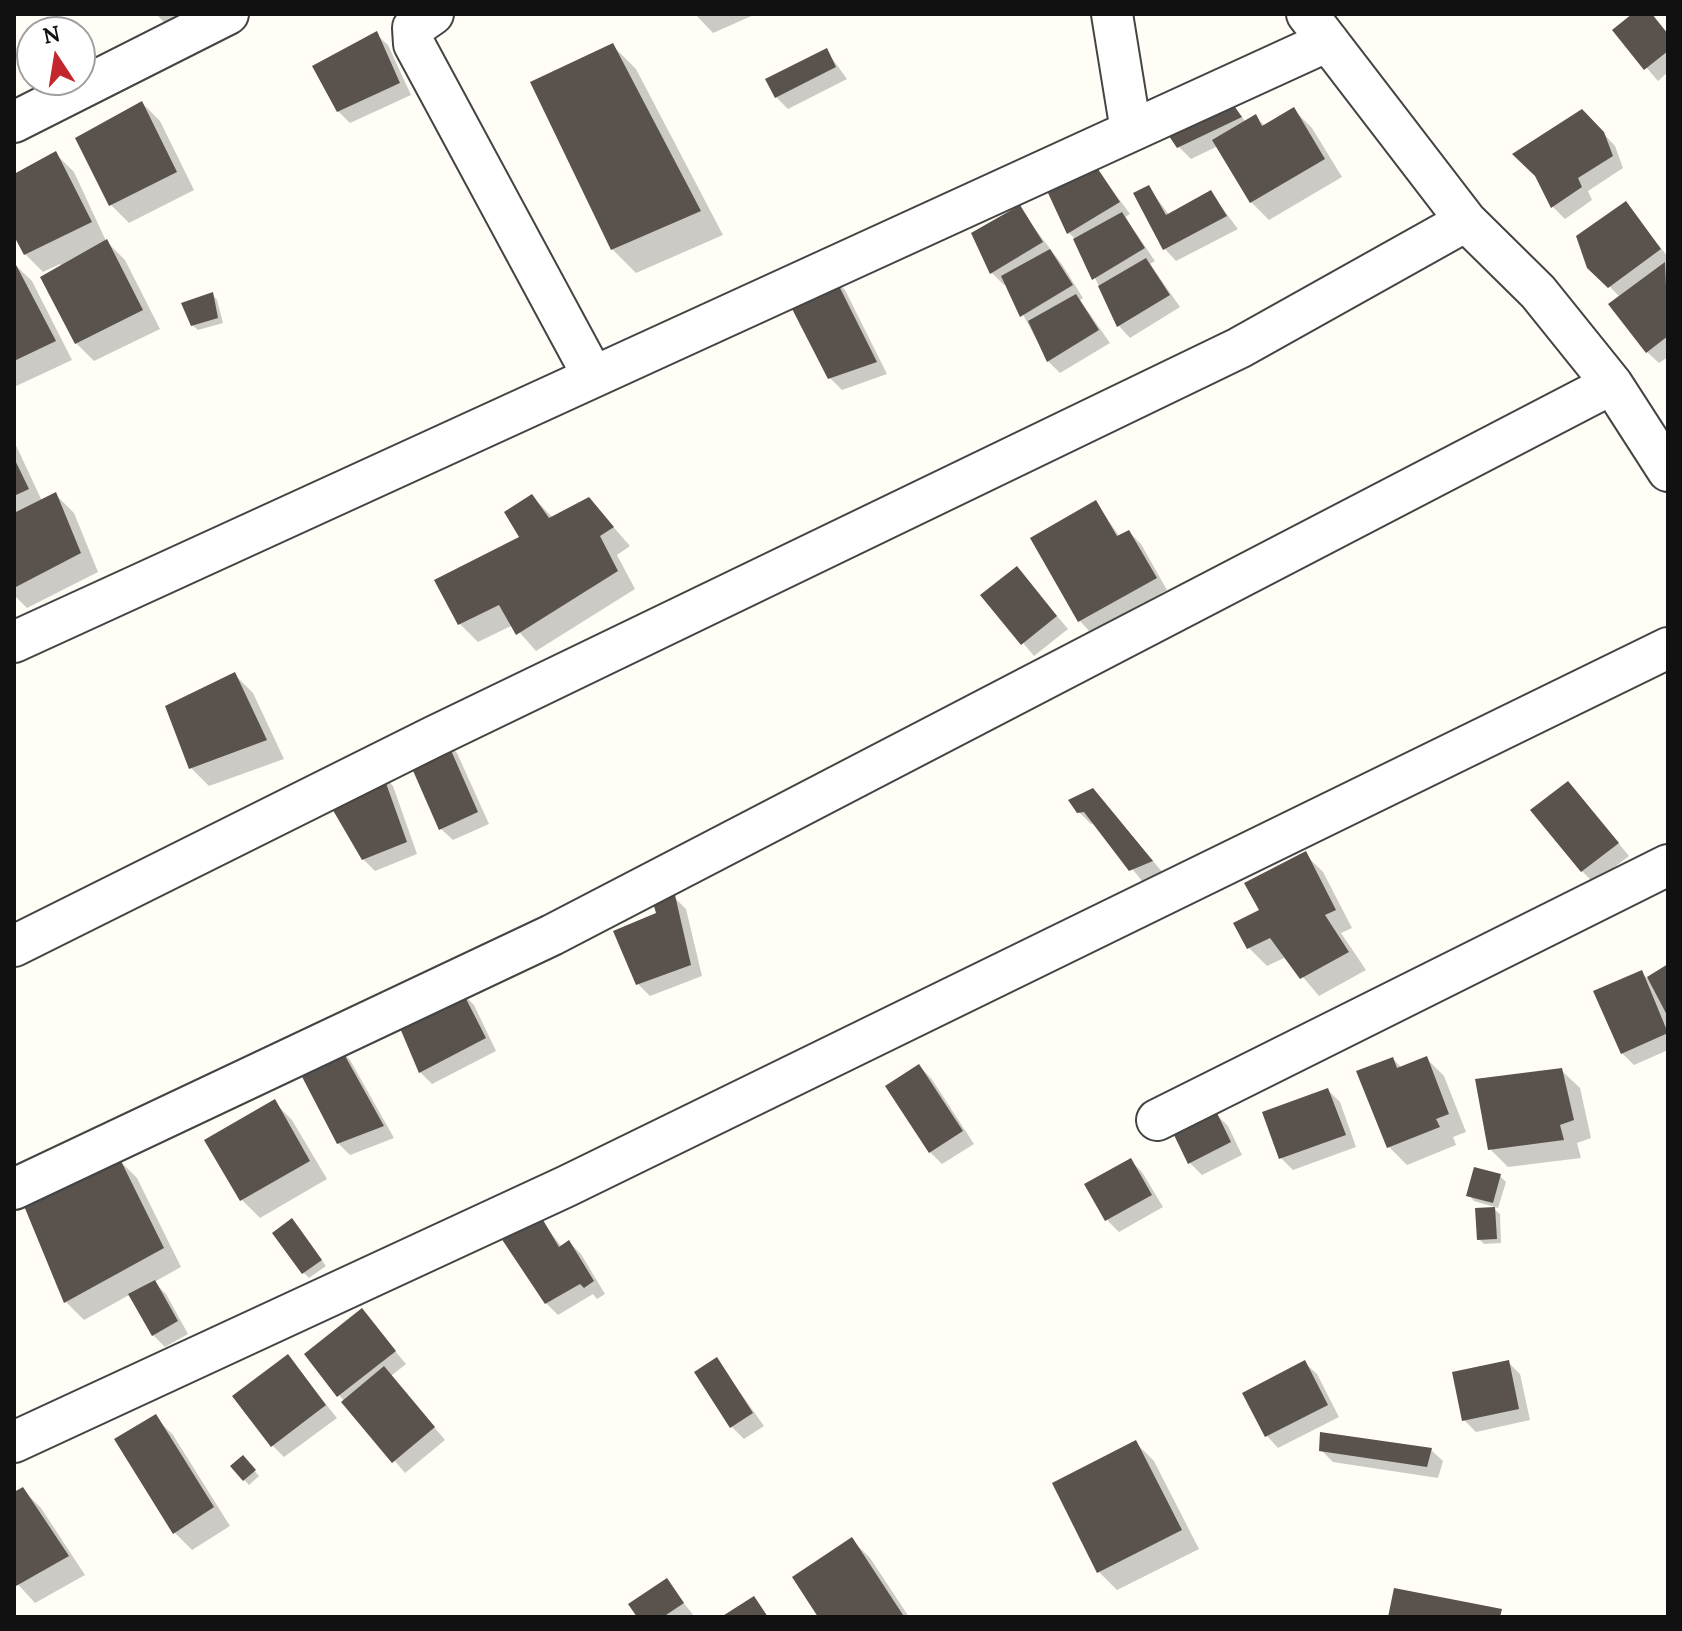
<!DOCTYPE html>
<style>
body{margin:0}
#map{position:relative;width:1682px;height:1631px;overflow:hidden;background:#fffdf5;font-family:Lora,serif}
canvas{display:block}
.frame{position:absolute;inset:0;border:16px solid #111;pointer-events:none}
.north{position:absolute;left:16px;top:16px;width:80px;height:80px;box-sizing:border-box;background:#fff;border:2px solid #a0a0a0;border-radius:50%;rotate:348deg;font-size:22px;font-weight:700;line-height:32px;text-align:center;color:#111}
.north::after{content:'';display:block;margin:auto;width:28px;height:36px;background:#c4262e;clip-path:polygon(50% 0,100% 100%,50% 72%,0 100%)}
</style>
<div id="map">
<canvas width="1682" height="1631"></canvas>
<div class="frame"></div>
<div class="north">N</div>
</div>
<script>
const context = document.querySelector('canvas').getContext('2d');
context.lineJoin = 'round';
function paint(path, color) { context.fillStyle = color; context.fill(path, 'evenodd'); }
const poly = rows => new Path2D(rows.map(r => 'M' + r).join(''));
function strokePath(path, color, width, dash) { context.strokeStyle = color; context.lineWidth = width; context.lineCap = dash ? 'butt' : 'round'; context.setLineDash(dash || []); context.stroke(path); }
paint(poly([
 [156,14,184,14,168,26],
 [695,14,756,14,713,33],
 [1635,14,1651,14,1668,34,1668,72,1658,81,1615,31],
 [376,34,388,45,411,95,350,123,338,111],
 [612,45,636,69,723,235,636,273,612,249],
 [826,50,847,79,788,109,776,97],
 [1227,100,1246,122,1256,117,1265,126,1294,110,1312,128,1342,177,1269,220,1251,202,1218,146,1191,159,1179,147],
 [142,103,160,121,194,190,129,223,111,205],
 [1594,123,1615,146,1623,168,1588,191,1592,200,1565,219,1553,207,1537,175],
 [56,154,74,172,106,241,125,260,160,329,94,361,76,343,60,264,43,272,25,254,14,232,14,177],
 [1096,168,1130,214,1125,217,1155,261,1150,264,1180,307,1130,338,1119,326,1076,240,1069,233],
 [1149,188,1170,216,1211,193,1238,229,1176,261,1165,249],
 [1626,204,1668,257,1668,357,1659,363,1647,352,1620,297,1589,266],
 [1019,208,1061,263,1083,298,1080,300,1110,343,1060,373,1048,361,1006,283,1004,285,992,273,974,234],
 [14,264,32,281,72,360,14,387],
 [833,279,845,290,887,374,842,390,830,378],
 [212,294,217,300,223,323,198,330,192,325],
 [14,441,42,501,56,495,74,513,98,572,27,608,14,595],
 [532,496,553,518,589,499,630,546,617,555,635,589,536,651,513,625,478,642,460,624,521,538],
 [1096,503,1120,537,1129,532,1141,544,1167,590,1091,633,1080,621],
 [1017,568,1068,629,1034,656,983,595],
 [235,675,253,693,284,759,209,786,191,768],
 [446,741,457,753,489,824,453,840,441,829],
 [382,774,393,786,417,854,375,871,363,859],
 [1579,795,1629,856,1594,883,1582,871],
 [1104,802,1163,873,1142,881,1095,823,1091,824,1078,811],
 [1305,854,1323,872,1352,928,1341,933,1366,970,1319,996,1286,957,1267,966,1249,948,1236,924,1261,911],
 [674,897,686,909,702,976,650,996,638,984],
 [1668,968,1668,1050,1634,1065,1622,1053,1641,972,1648,979],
 [462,993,474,1005,496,1051,432,1084,420,1072],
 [338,1048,350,1060,394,1138,350,1155,338,1143],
 [1426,1058,1444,1076,1466,1132,1453,1137,1456,1145,1407,1165,1389,1147,1393,1059,1402,1068],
 [919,1066,931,1078,974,1144,942,1164,930,1152],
 [1561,1070,1580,1088,1591,1138,1577,1143,1581,1158,1508,1167,1490,1149],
 [1328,1090,1340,1102,1356,1147,1293,1170,1281,1158],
 [274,1102,292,1120,327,1179,260,1218,242,1200],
 [1216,1114,1228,1126,1242,1155,1202,1175,1190,1163],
 [119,1160,137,1178,181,1267,154,1282,166,1294,188,1334,165,1347,153,1335,131,1294,84,1320,66,1302,25,1202],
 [1130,1160,1142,1172,1163,1207,1119,1232,1107,1220],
 [1500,1176,1506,1182,1498,1208,1474,1201,1469,1195],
 [1494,1209,1500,1214,1501,1243,1484,1244,1479,1239],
 [529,1219,542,1222,562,1247,569,1242,581,1254,605,1294,597,1299,593,1294,558,1315,546,1303],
 [298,1226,326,1266,309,1278,304,1273],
 [362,1311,406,1364,391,1376,445,1440,405,1473,339,1395],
 [288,1357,337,1418,284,1457,272,1445],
 [717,1360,764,1426,744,1439,732,1427,697,1373],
 [1508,1362,1520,1374,1530,1420,1476,1432,1464,1420],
 [1305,1363,1317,1374,1339,1417,1278,1448,1267,1436],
 [155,1417,173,1435,230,1526,192,1550,174,1532],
 [1136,1443,1154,1461,1199,1549,1117,1590,1099,1572,1055,1484],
 [1321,1450,1431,1450,1443,1461,1438,1478,1333,1462],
 [243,1458,259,1476,249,1485,232,1467],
 [23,1490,41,1508,85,1575,35,1603,14,1580,14,1494],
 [852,1540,870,1558,909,1617,821,1617],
 [666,1580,694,1616,640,1617]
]), '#0003');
paint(poly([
 [1632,14,1652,14,1668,34,1668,51,1644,70,1612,30],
 [377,31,400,83,337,112,312,66],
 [613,43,701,211,611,250,530,82],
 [827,48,836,67,775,98,765,79],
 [1228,97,1242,117,1177,148,1163,127],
 [142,101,177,172,109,206,75,138],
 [1294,107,1325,159,1250,203,1212,140,1256,114,1262,126],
 [1582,109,1604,132,1613,156,1578,178,1582,187,1551,208,1535,176,1512,154],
 [56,151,92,222,24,255,14,236,14,174],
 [1096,166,1120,202,1067,234,1048,193],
 [1149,185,1166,215,1211,190,1227,216,1163,250,1133,193],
 [1626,201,1661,249,1608,288,1587,268,1576,236],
 [1020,205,1043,242,990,274,971,233],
 [1122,212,1145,248,1092,280,1073,239],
 [107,239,143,310,75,344,40,277],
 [1050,249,1073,285,1020,317,1001,276],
 [1146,258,1170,295,1117,327,1098,286],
 [14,261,56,341,14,361],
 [1665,262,1668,336,1646,353,1608,304],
 [834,276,877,362,828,379,788,301],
 [213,292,218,318,191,326,181,303],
 [1076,294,1099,330,1047,362,1028,321],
 [14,458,29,489,14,496],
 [56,492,81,553,14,588,14,513],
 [532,494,549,518,589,497,614,527,600,536,618,571,516,635,499,605,458,625,434,580,519,537,504,512],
 [1096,500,1117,536,1129,530,1157,578,1078,622,1030,538],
 [1017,566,1057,616,1021,645,980,595],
 [235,672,267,740,189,769,165,706],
 [446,739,478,812,439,830,407,757],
 [382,772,407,842,362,860,327,800],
 [1568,781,1619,843,1581,872,1530,810],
 [1093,788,1153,861,1129,871,1084,812,1077,813,1068,800],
 [1306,851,1336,910,1325,915,1349,952,1300,979,1270,938,1247,949,1233,923,1259,910,1244,883],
 [675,895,691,965,636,985,613,931,656,913,651,896],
 [1668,964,1668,1017,1647,977],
 [1642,970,1668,1033,1621,1054,1593,991],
 [462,991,486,1038,419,1073,397,1021],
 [339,1045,384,1126,337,1144,298,1069],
 [1427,1056,1449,1114,1436,1119,1440,1127,1387,1148,1356,1071,1393,1057,1397,1068],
 [919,1064,963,1131,929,1153,885,1086],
 [1562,1068,1574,1120,1560,1125,1564,1140,1488,1150,1475,1079],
 [1328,1088,1346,1135,1279,1159,1262,1112],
 [275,1099,310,1161,240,1201,204,1140],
 [1216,1111,1231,1142,1188,1164,1173,1133],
 [119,1157,164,1248,64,1303,22,1201],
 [1131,1158,1152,1195,1105,1221,1084,1184],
 [1474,1167,1501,1174,1493,1203,1466,1196],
 [1495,1207,1497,1239,1477,1240,1475,1208],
 [292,1218,322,1260,302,1274,272,1233],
 [543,1220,559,1247,569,1240,594,1281,584,1288,580,1284,545,1304,499,1235],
 [155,1280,178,1321,152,1336,128,1294],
 [362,1308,396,1351,337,1397,304,1354],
 [288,1354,326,1405,271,1447,232,1396],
 [717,1357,753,1413,730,1428,694,1372],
 [1305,1360,1328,1405,1265,1437,1242,1393],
 [1509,1360,1519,1409,1462,1421,1452,1372],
 [384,1366,435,1427,392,1463,341,1402],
 [156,1414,214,1507,173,1534,114,1439],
 [1320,1432,1432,1448,1427,1467,1319,1451],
 [1136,1440,1182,1530,1097,1573,1052,1483],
 [243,1455,256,1470,243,1481,230,1466],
 [23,1487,69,1556,16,1586,14,1492],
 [852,1537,903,1615,900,1617,818,1617,792,1577],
 [667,1578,684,1603,663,1617,637,1617,628,1604],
 [1394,1588,1502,1609,1500,1617,1388,1617],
 [754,1596,768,1617,721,1617]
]), '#5a524d');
const minor = poly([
 [433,14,413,28,414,44,593,376],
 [1112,14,1131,131],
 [1307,14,1466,221,1538,292,1612,384,1668,471],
 [14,122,228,14],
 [14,642,1328,41],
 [14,946,433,737,1239,348,1466,221],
 [1157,1120,1668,865],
 [14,1189,552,935,1612,384],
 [14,1442,567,1186,1668,648]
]);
strokePath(minor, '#444', 44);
strokePath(minor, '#fff', 40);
</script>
